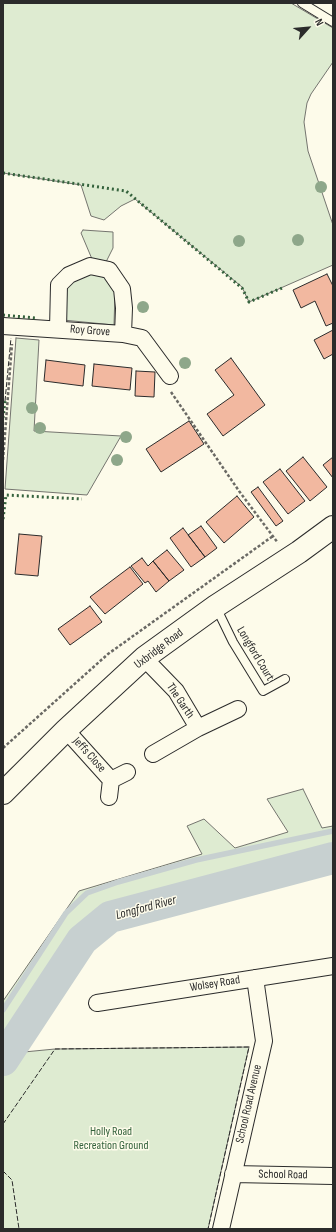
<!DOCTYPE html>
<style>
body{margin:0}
#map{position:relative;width:336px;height:1232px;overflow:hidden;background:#fdfbea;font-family:"Sofia Sans Condensed",sans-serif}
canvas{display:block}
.frame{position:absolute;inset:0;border:4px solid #2b2b2b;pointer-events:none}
.north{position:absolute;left:288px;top:8px;width:40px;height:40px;-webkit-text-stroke:3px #fdfbea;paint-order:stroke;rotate:63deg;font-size:11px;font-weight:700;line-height:16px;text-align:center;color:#2b2b2b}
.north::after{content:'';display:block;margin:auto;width:14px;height:18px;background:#2b2b2b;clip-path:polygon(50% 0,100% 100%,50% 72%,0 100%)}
</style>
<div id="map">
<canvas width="336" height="1232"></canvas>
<div class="frame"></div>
<div class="north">N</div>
</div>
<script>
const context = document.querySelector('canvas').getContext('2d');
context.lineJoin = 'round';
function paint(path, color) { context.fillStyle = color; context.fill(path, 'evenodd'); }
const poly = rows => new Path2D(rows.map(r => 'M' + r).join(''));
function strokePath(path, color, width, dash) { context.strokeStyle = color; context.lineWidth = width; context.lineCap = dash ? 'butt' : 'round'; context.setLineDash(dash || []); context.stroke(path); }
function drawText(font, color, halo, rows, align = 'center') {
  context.font = font + ' "Sofia Sans Condensed",sans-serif'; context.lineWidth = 3; context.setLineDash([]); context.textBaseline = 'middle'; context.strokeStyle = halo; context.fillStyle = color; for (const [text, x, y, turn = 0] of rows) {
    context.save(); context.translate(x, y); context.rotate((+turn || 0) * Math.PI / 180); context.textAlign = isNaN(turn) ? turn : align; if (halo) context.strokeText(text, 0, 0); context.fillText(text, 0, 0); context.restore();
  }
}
const green = poly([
 [3,3,291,3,333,28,333,62,311,94,307,103,304,122,308,151,333,225,333,265,249,302,242,287,135,199,121,206,104,220,91,216,81,185,3,173,3,3],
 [83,230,113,232,113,248,106,262,92,259,81,233,83,230],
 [92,272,105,278,115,292,114,325,63,320,66,288,76,278,92,272],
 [16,338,39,340,34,431,121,436,87,495,5,489,16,338],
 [303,789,322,828,333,826,333,850,170,894,155,910,136,903,84,923,3,1052,3,1001,79,891,202,854,187,826,204,819,235,848,288,832,267,799,303,789],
 [249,1047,208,1229,3,1229,3,1054,55,1049,249,1047]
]);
paint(green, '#deebd1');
strokePath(green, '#74746e', 1);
strokePath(poly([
 [3,1010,66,913,87,893,118,882,196,860,333,831]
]), '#c7d0d0', 5.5);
strokePath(poly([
 [3,1060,82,940,110,917,333,858]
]), '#c7d0d0', 32);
const building = poly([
 [327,274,333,286,333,323,326,326,315,301,301,308,293,290,327,274],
 [333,330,333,354,324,359,314,340,333,330],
 [231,358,265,405,223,436,207,414,234,395,215,370,231,358],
 [46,360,85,365,83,386,44,381,46,360],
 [94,364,132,368,130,390,92,386,94,364],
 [136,371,155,372,154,397,135,396,136,371],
 [189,421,204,444,161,472,146,449,189,421],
 [303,457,327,487,310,501,286,471,303,457],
 [333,457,333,478,323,465,333,457],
 [280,469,305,501,288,514,263,482,280,469],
 [258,487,283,521,276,526,251,492,258,487],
 [237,496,254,517,224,543,206,522,237,496],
 [201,526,217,548,205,557,188,535,201,526],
 [183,528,205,557,191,567,170,538,183,528],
 [19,534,42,536,38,576,15,574,19,534],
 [167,550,184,570,169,581,153,561,167,550],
 [142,558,148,566,153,561,169,581,156,592,148,581,145,583,131,566,142,558],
 [130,567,143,584,105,614,90,597,130,567],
 [90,606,102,622,70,645,58,629,90,606]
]);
paint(building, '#f2b8a0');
strokePath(building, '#2b2b2b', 1);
const service = poly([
 [302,3,333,22],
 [216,607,233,642,263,691,285,679]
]);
const minor = poly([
 [3,326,123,334,142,338,170,376],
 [58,329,59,285,69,275,90,266,109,270,122,289,124,308,123,334],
 [144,658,176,691,198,728],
 [66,730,111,780,109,797],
 [153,754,198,728,238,709],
 [111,780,127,772],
 [97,1003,333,966],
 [233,1174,333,1176],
 [221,1229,264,1041,255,978]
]);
const primary = poly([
 [3,793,66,730,144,658,216,606,299,552,333,527]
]);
strokePath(service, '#2b2b2b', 10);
strokePath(minor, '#2b2b2b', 18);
strokePath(primary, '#2b2b2b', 24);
strokePath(poly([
 [171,392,239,491,278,543],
 [3,460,12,344],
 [3,748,108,654,273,536]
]), '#6a6964', 2.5, [3, 2]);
strokePath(service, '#fdfbea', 8);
strokePath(minor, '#fdfbea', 16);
strokePath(primary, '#fdfbea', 22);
strokePath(poly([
 [3,173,126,191,242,288,249,302,282,288],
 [3,315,35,318],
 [3,418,5,401],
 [3,519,6,495,82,499]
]), '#34623c', 3, [2, 3]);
strokePath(poly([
 [5,401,11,338],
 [3,1124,55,1049,249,1047,208,1229],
 [3,1171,12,1180,19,1229]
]), '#2b2b2b', 1, [5, 2]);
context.fillStyle = '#8ea78a';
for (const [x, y] of [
 [321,187],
 [298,240],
 [239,241],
 [143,307],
 [185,363],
 [32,408],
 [40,428],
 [126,437],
 [117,460]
]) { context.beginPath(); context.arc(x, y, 6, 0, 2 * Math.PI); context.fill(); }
drawText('12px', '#2b2b2b', '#fdfbea', [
 ["Roy Grove",90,331,4],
 ["Uxbridge Road",159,649,-37],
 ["Longford Court",255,654,59],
 ["The Garth",180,701,56],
 ["Jeffs Close",89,755,48],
 ["Wolsey Road",215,984,-9],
 ["School Road Avenue",249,1104,-77],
 ["School Road",283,1175,1]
]);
drawText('12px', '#34623c', '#fdfbea', [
 ["Holly Road",111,1132],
 ["Recreation Ground",111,1146]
]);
drawText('italic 13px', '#2b2b2b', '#fdfbea', [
 ["Longford River",146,908,-15]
]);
</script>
